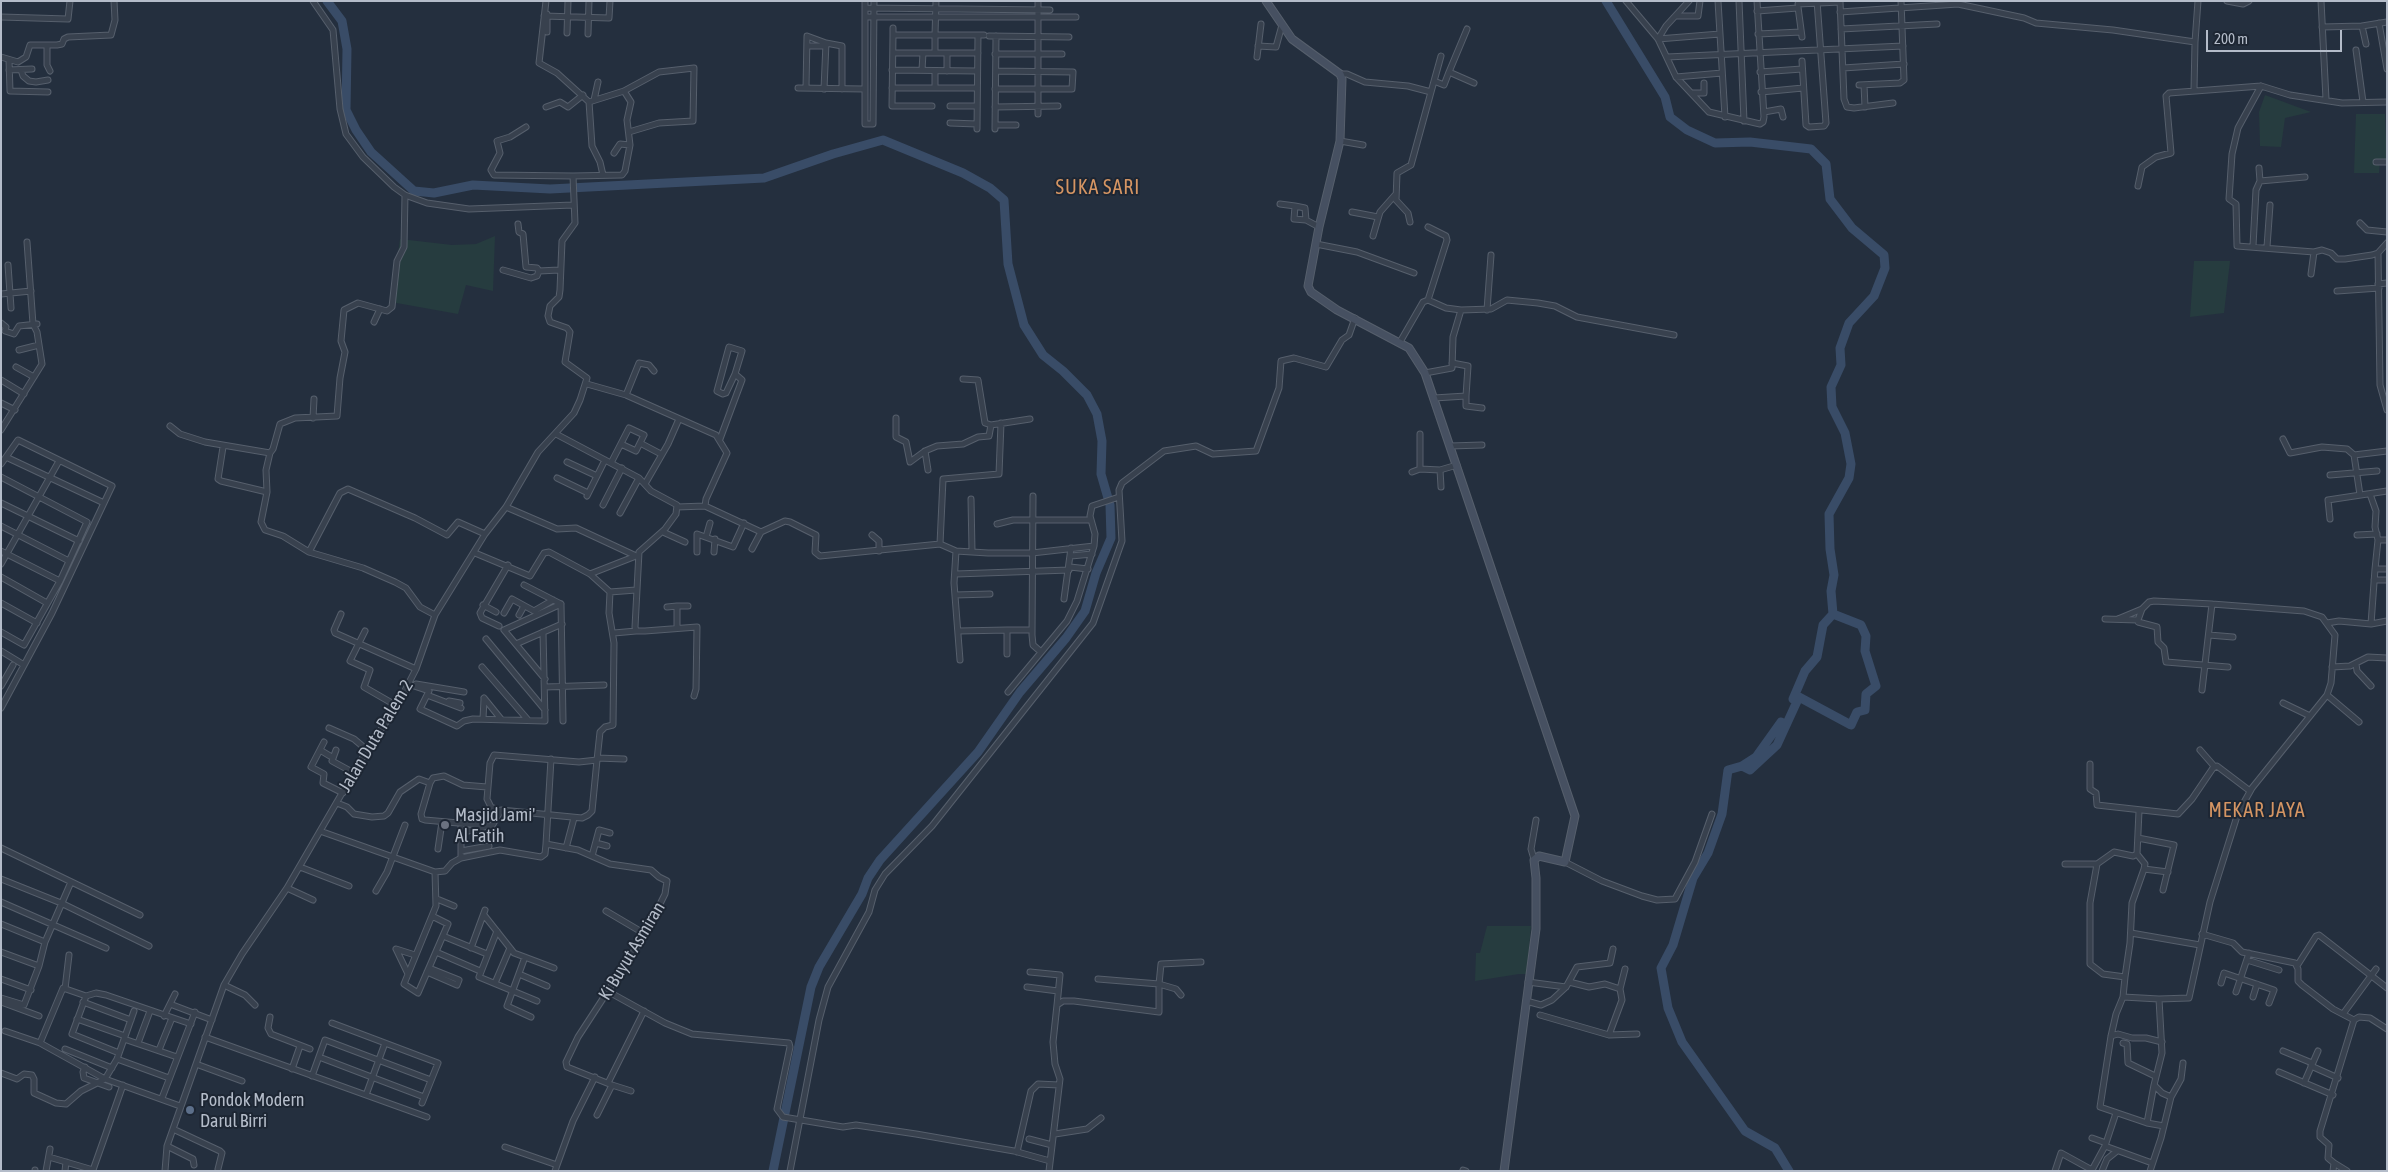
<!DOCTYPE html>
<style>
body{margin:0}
#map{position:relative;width:2388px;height:1172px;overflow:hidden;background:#242f3e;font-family:"Asap Condensed",sans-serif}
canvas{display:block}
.frame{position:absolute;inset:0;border:2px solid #b4bcc9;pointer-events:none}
.scale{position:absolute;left:2206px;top:30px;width:136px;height:22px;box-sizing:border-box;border:2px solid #b4bcc9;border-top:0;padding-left:6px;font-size:15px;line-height:18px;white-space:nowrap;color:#b4bcc9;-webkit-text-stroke:4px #1d2633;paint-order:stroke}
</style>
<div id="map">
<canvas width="2388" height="1172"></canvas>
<div class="frame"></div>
<div class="scale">200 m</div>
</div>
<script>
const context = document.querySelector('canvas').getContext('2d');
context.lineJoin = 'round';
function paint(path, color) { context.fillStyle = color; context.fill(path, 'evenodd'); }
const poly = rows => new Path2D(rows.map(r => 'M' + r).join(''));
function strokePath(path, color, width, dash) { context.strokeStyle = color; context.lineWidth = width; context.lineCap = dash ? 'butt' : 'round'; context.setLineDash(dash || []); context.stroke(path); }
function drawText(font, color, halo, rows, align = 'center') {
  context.font = font + ' "Asap Condensed",sans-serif'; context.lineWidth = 4; context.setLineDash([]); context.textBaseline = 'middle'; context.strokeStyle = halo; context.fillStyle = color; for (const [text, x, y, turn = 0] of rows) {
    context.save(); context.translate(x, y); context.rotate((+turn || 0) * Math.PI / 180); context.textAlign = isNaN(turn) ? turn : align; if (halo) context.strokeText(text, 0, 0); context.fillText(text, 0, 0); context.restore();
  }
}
paint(poly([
 [2265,95,2311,112,2285,118,2281,147,2260,146,2259,112],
 [2356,114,2385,114,2387,162,2380,161,2379,173,2354,173],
 [495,236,493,291,466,285,458,314,391,302,400,239,452,245,476,244],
 [2194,261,2230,261,2224,313,2190,317],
 [1487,926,1531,926,1527,974,1519,974,1475,981,1476,953,1480,953]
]), '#263c3f');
strokePath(poly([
 [327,1,342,21,347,49,346,110,356,130,371,152,414,191,434,193,473,185,550,189,764,178,833,154,883,140,963,173,990,188,1004,200,1008,264,1024,325,1043,355,1063,371,1087,395,1097,414,1102,441,1101,474,1110,505,1111,538,1096,573,1085,611,1066,638,1020,692,978,752,880,860,868,878,862,894,819,967,811,987,773,1171],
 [1606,1,1665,97,1670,117,1687,130,1715,143,1750,142,1811,149,1826,164,1830,199,1852,228,1884,255,1885,268,1874,296,1849,323,1840,348,1841,365,1831,387,1832,407,1845,433,1851,464,1849,478,1829,514,1830,549,1834,575,1831,591,1833,614,1861,625,1866,636,1865,651,1876,686,1866,694,1865,710,1857,712,1851,725,1799,697,1777,745,1750,770,1742,766,1728,770,1722,814,1708,853,1693,878,1673,945,1661,968,1668,1008,1682,1042,1745,1131,1775,1148,1789,1171],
 [1793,699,1805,671,1817,657,1823,625,1833,614],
 [1742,766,1756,757,1781,722]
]), '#394c67', 9);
const street = poly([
 [313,1,333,30,340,109,346,134,363,157,394,187,405,195,427,203,469,209,573,205],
 [546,1,539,63,557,73,589,102,592,146,600,162,603,175],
 [865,1,865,124,873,124,874,1],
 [936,1,935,35,984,35],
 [1626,1,1658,39,1676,77,1709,112,1760,124,1763,122,1764,117,1757,1],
 [1718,1,1725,117],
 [1739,1,1744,121],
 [1840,1,1844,99,1847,107,1854,108,1893,103],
 [2227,1,2243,4,2249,1],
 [2321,1,2326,99],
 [1798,4,1840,2],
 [1798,7,1802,37],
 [865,8,1050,10],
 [1757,11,1798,8],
 [1840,12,1958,4,2024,18,2036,23,2113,30,2195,42,2198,1],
 [544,16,609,18,610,1],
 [1676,16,1698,16,1700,1],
 [1,17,68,19,70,1],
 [865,17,1076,17],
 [2379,23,2387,69],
 [2362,26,2366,44],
 [2322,27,2362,26,2387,22],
 [893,28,893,35,935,35,935,53,978,53],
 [1841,29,1937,24],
 [547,32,547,14],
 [567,33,568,1],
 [588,34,589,1],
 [1758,34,1801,32],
 [893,35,892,106,932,106],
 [989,36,1069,37],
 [1658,39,1720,34],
 [1658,39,1666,26,1689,1],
 [826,43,842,46,842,89],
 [47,46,47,65,50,71],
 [807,46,826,46],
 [1258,46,1276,47,1282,25],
 [2356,50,2363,102],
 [893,53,935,53],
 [947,53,947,71],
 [995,54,1062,54],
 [1,57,18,62,26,57,30,45,57,45,62,44,64,39,68,37,111,35,115,20,114,1],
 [1257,57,1261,24],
 [1667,57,1903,46],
 [9,60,10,91,48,92],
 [1802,61,1806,125,1809,127,1824,126,1826,123,1817,1],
 [1843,68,1904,64],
 [9,70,32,69],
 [21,70,23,76,29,81,36,82,48,80],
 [892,70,977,71],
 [922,70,923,53],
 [1449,72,1467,29],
 [1760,72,1802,69],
 [1340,74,1347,74,1365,82,1408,86,1431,92,1411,165,1397,173,1396,200,1408,213,1410,222],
 [1676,77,1722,73],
 [1434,81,1444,85,1449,72,1474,83],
 [1859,85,1900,83,1904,80,1901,1],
 [1864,85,1865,107],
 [2261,86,2238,128,2232,154,2229,199,2236,204,2237,246,2314,252,2322,250,2331,253,2337,259,2345,259,2372,255,2378,253,2387,243],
 [798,88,864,89],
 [806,88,807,36,826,43,824,89],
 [892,88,977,88],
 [935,88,935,71],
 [995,89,1072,89,1073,72,996,71],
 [2194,90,2195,42],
 [1431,92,1441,56],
 [1761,92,1803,88],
 [1692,93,1704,93,1704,83],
 [594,100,598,82],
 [589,102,624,91,659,72,694,68,693,121,659,123,629,132],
 [950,106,977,106],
 [546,107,560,102,568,107,583,95],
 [995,107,1058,106],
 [1764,112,1781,109,1783,117],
 [1038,114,1038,1],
 [950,123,977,124],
 [995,125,1016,125],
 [526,127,510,137,497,141,500,153,491,170,494,175,573,176],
 [977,129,978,35],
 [995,129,996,36],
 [1340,141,1363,145],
 [614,153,620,144,630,145],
 [2376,162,2387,162],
 [2260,181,2305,177],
 [2138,186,2142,167,2156,157,2171,153,2166,96,2169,93,2261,86,2290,95,2342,103,2387,102],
 [1280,204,1295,206,1294,219,1306,220,1319,227],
 [1295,206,1305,208,1306,220],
 [1352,212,1378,217],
 [2360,223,2367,230,2387,232],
 [518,224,519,232,523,234,526,267,537,268,539,271,559,270],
 [1373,236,1380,212,1395,195],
 [1316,244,1357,252,1414,273],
 [2253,246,2256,190,2260,181,2259,168],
 [2267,247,2270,205],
 [2378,253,2380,385,2387,410],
 [8,265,11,308],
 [503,270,531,278,537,276,539,271],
 [2311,274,2314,252],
 [2378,284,2387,283],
 [2337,291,2379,288],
 [1,294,31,291],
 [1428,300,1446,308,1461,310,1491,309,1507,300,1538,303,1555,306,1577,317,1674,335],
 [1487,310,1491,255],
 [374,322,380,309],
 [1,323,6,327,5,331,14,334,19,326,37,324],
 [1400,342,1423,302,1428,300,1447,240,1446,236,1428,227],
 [19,350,39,345],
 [16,367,34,377],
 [1425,373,1452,368,1453,337,1461,310],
 [963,379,978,380,985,423,991,425],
 [1,380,24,394],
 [587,384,626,395,716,435,727,453,706,499,705,506,761,532,785,521,790,522,816,535,815,552,820,556,940,544,956,551,988,553,1032,553,1094,546,1095,534,1090,516,1092,506,1119,497],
 [626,395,639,363,649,365,654,371],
 [1466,396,1466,406,1482,408],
 [1434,398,1466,396,1468,366,1452,363],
 [1,403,15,410],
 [313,418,314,399],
 [896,418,896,437,906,442,910,462,925,451,937,446,963,444,978,437,989,436,991,425,1030,419],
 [170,426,180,434,205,442,270,453,266,470,267,492],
 [1,430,42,364,37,332,33,324,27,242],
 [556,434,639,478,651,491,677,505,676,514,665,529,639,552,635,627,636,631,645,631,697,627,696,689,694,696],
 [720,439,742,380,735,374,742,351,729,347,717,391,723,394,726,393,735,374],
 [2283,439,2290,453,2322,447,2347,449,2354,455,2387,451],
 [640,443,659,453],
 [1450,446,1482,445],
 [223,447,218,479,221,481,267,492,261,522,265,530,283,536,309,552,363,568,395,582,406,588,420,607,435,615],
 [925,451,928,470],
 [270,453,273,449,280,424,295,418,337,416,340,378,345,352,341,341,344,310,358,303,387,311,392,307,397,261,404,247,405,195],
 [2354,455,2360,495],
 [567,462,597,476],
 [611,463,629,428,644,435,636,451,621,444],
 [1,464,6,457,104,503],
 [1420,469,1420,434],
 [1412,472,1420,469,1440,470],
 [2330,475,2377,471],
 [1,477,87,522,60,581,24,645,1,632],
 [557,478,588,493],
 [645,484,668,444,679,419],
 [1441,487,1440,470,1457,465],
 [2370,494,2376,511,2375,527,2378,540,2375,569],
 [587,496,605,460],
 [1033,496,1032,635,1033,645,1041,652],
 [971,499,972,551],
 [1,503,79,541],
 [603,505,622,468],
 [506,507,557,529,576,528,634,555],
 [677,507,705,506],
 [620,513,639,478],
 [2330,519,2328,500,2387,491],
 [997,524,1013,520,1091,520],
 [1,526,69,561],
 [663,532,685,542],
 [872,535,879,541,879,551],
 [2357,535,2377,534],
 [706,537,710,523],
 [2378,540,2387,540],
 [940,544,943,479,999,474,1001,423],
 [752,549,761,532],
 [1,551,60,581],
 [956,551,954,583,960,660],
 [309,552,340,493,348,489,415,518,447,535,458,522,485,534],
 [697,552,697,534,733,547,744,523],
 [714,552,715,539],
 [475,553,530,576,544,553,549,552,590,574,610,592,609,613,614,643,613,725,605,727,600,732,597,760,579,762,494,755,490,763,487,799,491,807,500,811],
 [1071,556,1092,554],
 [1,564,59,461],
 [1070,567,1088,569],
 [590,574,636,556],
 [956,574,1069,570],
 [1,577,47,603],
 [2374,580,2387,580],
 [524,585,561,604],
 [610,592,636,590],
 [955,595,990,594],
 [1064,599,1071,548],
 [1,603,37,623],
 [483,605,496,612],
 [667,607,677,606],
 [504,613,512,599,534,611,553,600],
 [341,614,334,630,335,633,416,669],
 [519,615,524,606],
 [2105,619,2138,620,2142,609,2149,602,2154,601,2212,604,2304,611,2322,617,2335,635,2331,683,2327,695,2252,788,2238,813,2210,902,2189,998,2159,999,2162,1053,2154,1085,2162,1093,2171,1097],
 [2118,619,2142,609],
 [2138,620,2138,622,2157,627,2158,642,2164,648,2166,662,2228,667],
 [2327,623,2339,621,2371,624,2387,621],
 [2371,624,2375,569,2387,569],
 [499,626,482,618,480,613,508,565],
 [677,628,677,606,688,606],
 [1007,630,1032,630],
 [365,631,350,661,370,670,364,687,397,706],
 [959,631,1007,630,1007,654],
 [614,633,636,631],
 [2209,635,2233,637],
 [486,639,545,710],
 [516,644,562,624],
 [1,651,24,665],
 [2356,664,2357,671,2371,686],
 [482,667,528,720],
 [2332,667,2350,666,2368,657,2387,658],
 [545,679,504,630,561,604,563,721],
 [408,684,429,691,420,709,457,726,464,721,473,719,545,721,543,632],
 [416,684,464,692],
 [1,686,13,665],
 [545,687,604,685],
 [2202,690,2212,604],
 [1008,692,1067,621,1077,601,1094,546],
 [427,695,461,708],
 [2327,695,2359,722],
 [484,698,501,719],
 [449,701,460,703],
 [2283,703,2310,716],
 [1,708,52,613,112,486,18,440,6,457],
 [483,719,484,699],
 [329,728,354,739,367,750],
 [324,742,311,767,324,774,323,783,343,793],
 [320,750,330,756],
 [336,750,332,761,354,773],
 [2200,750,2214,766],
 [597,758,624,759],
 [2090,764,2090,789,2096,793,2097,805,2178,814,2192,799,2213,768,2217,766,2250,791],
 [430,783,433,778,444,776,463,785,487,787],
 [337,803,347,807,354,814,372,817,384,816,388,813,400,792,419,779,430,783,421,814,422,819,425,820,492,826,501,810,582,818,588,815,592,811,597,760],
 [320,831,435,872,445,871,452,863,461,858,500,850,541,857,545,854,546,844,578,850,610,864,651,870,659,877,667,881,665,894,645,934,578,1037,566,1062,567,1067,612,1085,597,1115],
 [460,833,484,827],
 [2138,838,2174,845,2163,890],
 [596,843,607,846],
 [546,844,551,759],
 [1,848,140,915],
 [566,848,574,818],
 [438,849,442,822],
 [461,851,489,846],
 [2137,854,2145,864,2144,869],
 [592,856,599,830,610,833],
 [461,858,461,824],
 [1534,859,1531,849,1536,820],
 [1565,862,1602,881,1642,896,1657,900,1675,899,1695,862,1712,814],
 [2065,864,2097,864,2114,852,2133,856,2137,854,2139,811],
 [2097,864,2090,903,2090,964,2103,974,2125,977,2123,997,2116,1014,2111,1036,2100,1107,2147,1123,2164,1126],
 [300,867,349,886],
 [1,879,61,903,149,946],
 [287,888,313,900],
 [376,891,387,872,405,825],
 [437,899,454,906],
 [1,902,106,948],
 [606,911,645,934],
 [484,915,514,953,554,968],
 [432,916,448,924,418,993,404,984,436,906,435,872],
 [1,924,45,942],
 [497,931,479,977,537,1001],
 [2131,933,2200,945],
 [2202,934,2233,943,2242,952,2295,963,2298,969,2298,981,2302,985,2333,1009,2354,1020],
 [443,936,487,954],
 [471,948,485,910],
 [1,952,39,966],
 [436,952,480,971],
 [525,957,507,1006,531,1017],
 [2247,960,2279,970],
 [2297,966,2316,936,2319,935,2387,988],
 [427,972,457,985,459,980,429,968],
 [1030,972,1060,975,1057,1005],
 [408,974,396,949,415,955],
 [519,974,547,986],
 [2125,977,2130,943,2132,903,2144,869,2168,872],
 [1,979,31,990],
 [1528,982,1566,987],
 [1569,982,1589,987,1605,984,1620,989,1625,969],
 [495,983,510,948],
 [2221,983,2224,973,2274,990,2269,1003],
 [224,985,245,995,255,1005],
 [1027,987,1058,991],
 [65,989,69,955],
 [609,992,665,1023,692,1034,789,1043,790,1047,777,1109,783,1117,843,1127,856,1125,916,1134,1014,1151,1050,1161],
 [2236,992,2249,953],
 [1181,995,1176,989,1159,984,1161,964,1201,962],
 [86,996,72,1034,119,1053],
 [2123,997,2159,999],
 [2253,997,2257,984],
 [1,998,24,1005,39,966,45,942,71,882],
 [1526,1001,1541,1005,1552,1000,1566,987,1577,967,1610,963,1613,949],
 [1,1002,39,1016],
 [83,1002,131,1020],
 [170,1004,212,1020],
 [2343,1014,2376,969],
 [1540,1015,1609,1035,1637,1034],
 [164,1016,175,994],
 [270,1017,268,1028,271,1034,310,1049],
 [77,1019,125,1036],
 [2354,1020,2359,1017,2370,1018,2387,1029],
 [332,1023,438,1063,422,1103],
 [5,1031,40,1043,105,1079,180,1106],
 [1609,1035,1622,1000,1620,989],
 [2111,1036,2118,1034,2132,1038,2146,1038,2162,1042],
 [205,1037,427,1117],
 [124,1039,177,1057],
 [40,1043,63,988,86,996,96,993,106,995,191,1024],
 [138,1043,150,1011],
 [2123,1043,2127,1044,2128,1063,2155,1076],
 [65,1049,112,1068],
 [159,1050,172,1018],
 [2283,1051,2312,1063],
 [319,1057,424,1097],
 [117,1059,169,1078],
 [196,1064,242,1081],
 [2311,1066,2338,1078],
 [85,1067,83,1072,84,1078,109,1087],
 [292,1069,300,1046],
 [2279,1072,2333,1095],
 [1,1073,17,1079,24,1074,32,1075,34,1079,34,1093,56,1103,66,1104,81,1091,105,1079,117,1059,134,1011],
 [312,1076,325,1040,431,1080],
 [608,1083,644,1011],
 [2304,1083,2318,1051],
 [612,1085,631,1091],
 [366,1095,385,1043],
 [162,1098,195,1012],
 [2116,1113,2105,1146,2152,1163],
 [2147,1123,2154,1085],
 [173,1129,220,1151,222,1153,218,1169],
 [1055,1134,1087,1129,1101,1118],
 [2092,1138,2106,1143],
 [1029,1139,1052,1145],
 [167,1146,193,1159,194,1165],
 [505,1147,557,1165,555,1171],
 [1017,1152,1031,1091,1038,1084,1059,1085],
 [49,1157,93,1170,123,1085],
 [2334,1163,2347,1171],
 [557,1165,573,1121,595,1077],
 [1463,1170,1466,1171],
 [35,1171,35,1170],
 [46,1171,50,1149],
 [65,1171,66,1162],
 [165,1171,167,1146,173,1129,224,985,242,954,287,888,367,750,397,706,416,669,435,615,485,534,506,507,538,452,574,413,580,400,587,378,565,362,570,332,567,328,550,322,548,316,550,306,559,297,560,290,562,241,575,223,573,176,622,175,625,171,630,145,627,120,631,102,624,91],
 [790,1171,819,1020,828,987,869,912,875,890,885,874,932,826,1093,623,1122,541,1119,490,1122,483,1164,451,1196,446,1213,454,1256,451,1279,388,1281,361,1294,358,1326,367,1342,340,1349,335,1355,318],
 [1049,1171,1060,1079,1055,1064,1053,1042,1057,1005,1063,1001,1074,1001,1159,1012,1159,984,1098,979],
 [2055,1171,2061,1153,2092,1170,2105,1146],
 [2102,1171,2107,1159,2117,1151],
 [2150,1171,2161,1138,2171,1097,2181,1079,2183,1063],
 [2333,1171,2334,1163,2328,1158,2329,1145,2320,1137,2320,1131,2354,1020]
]);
const secondary = poly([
 [1266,1,1292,39,1340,74,1342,79,1340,141,1319,227,1308,286,1311,292,1337,310,1409,348,1425,373,1575,816,1565,862,1539,856,1534,860,1536,878,1536,929,1504,1171]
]);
strokePath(street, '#565f6c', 7);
strokePath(secondary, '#565f6c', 9);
strokePath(street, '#38414e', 5);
strokePath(secondary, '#465061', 7);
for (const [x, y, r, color] of [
 [445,825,5,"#6b7280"],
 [190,1110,5,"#5c6f8a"]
]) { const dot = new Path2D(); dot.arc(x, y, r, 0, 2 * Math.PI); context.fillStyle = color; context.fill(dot); strokePath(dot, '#1d2633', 2); }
drawText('18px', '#b4bcc9', '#1d2633', [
 ["Jalan Duta Palem 2",376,736,-59],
 ["Ki Buyut Asmiran",632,951,-59]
]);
drawText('18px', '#b4bcc9', '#1d2633', [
 ["Masjid Jami'",455,815],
 ["Al Fatih",455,836],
 ["Pondok Modern",200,1100],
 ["Darul Birri",200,1121]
], 'left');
context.letterSpacing = '1px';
drawText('20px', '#d59563', '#1d2633', [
 ["SUKA SARI",1098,188],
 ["MEKAR JAYA",2257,811]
]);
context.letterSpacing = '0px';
</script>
